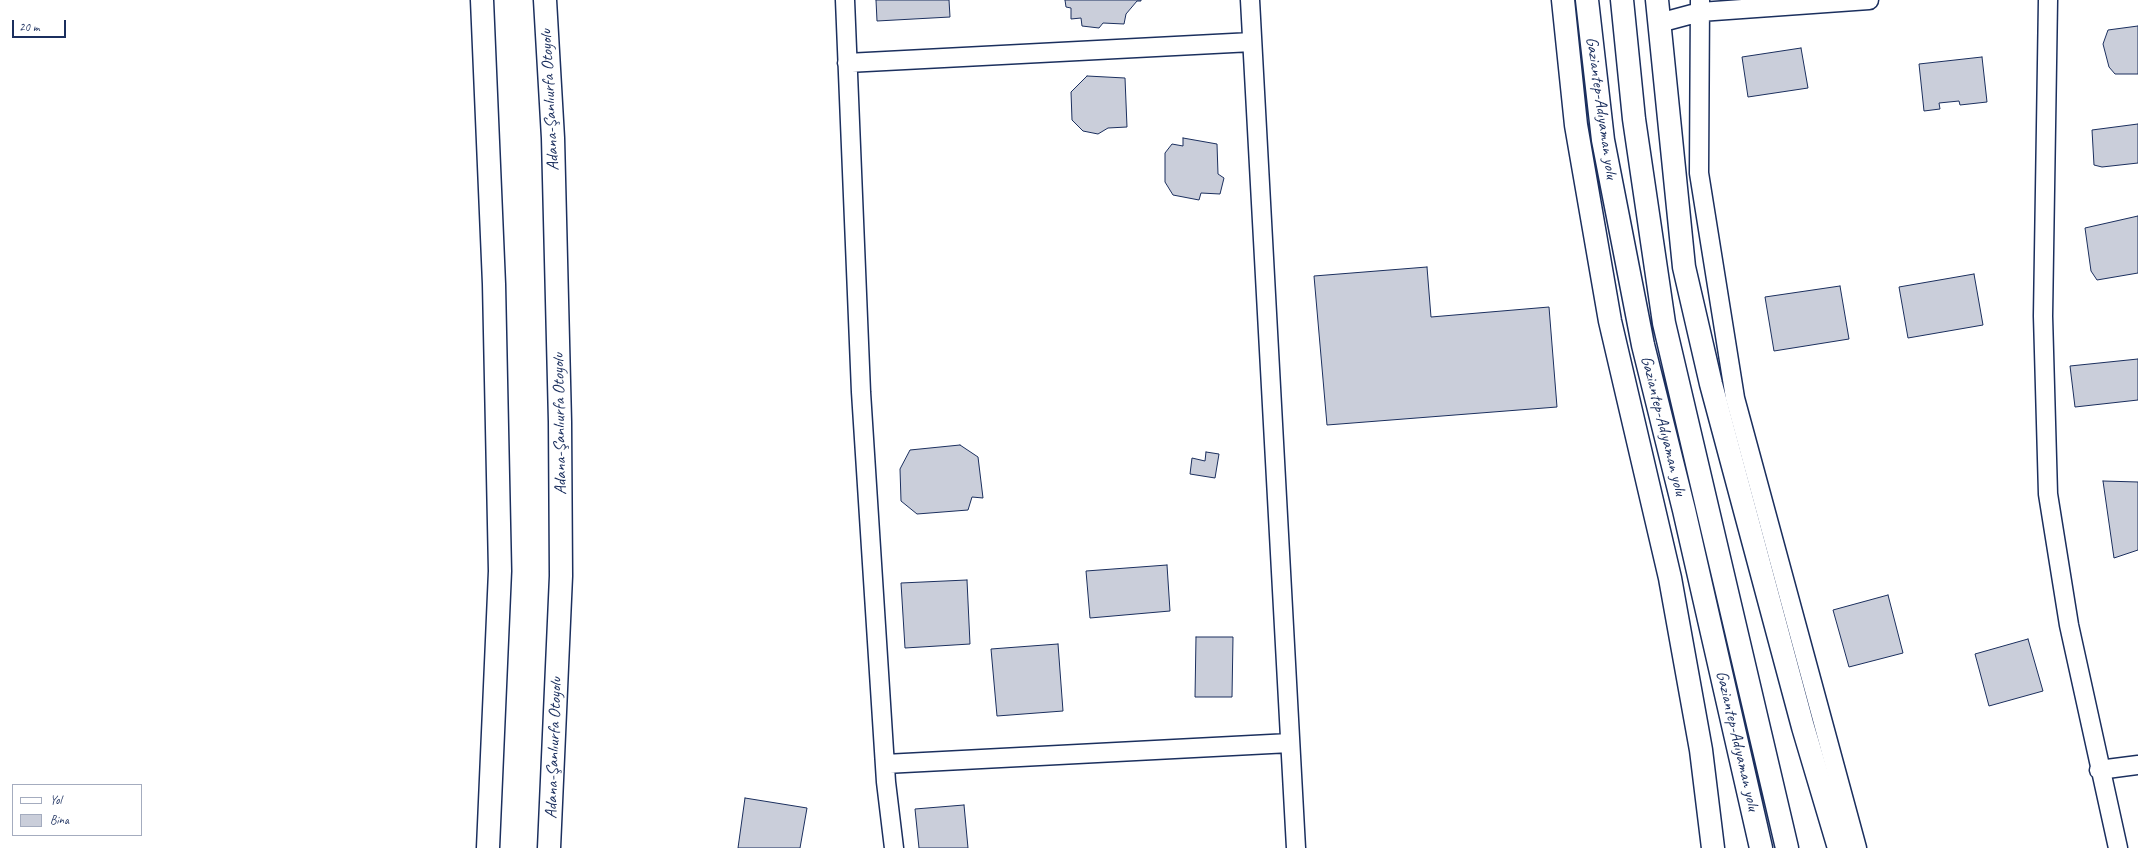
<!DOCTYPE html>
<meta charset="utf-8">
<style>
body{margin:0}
#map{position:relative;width:2138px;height:848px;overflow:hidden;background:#fff;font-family:Caveat,sans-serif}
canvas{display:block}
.legend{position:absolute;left:12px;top:784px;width:130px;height:52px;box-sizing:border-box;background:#fff;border:1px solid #a4acbf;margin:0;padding:5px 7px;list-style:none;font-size:12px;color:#1b2f5e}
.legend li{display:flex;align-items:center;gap:8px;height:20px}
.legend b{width:20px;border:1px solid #a4acbf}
.scale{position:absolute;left:12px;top:20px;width:54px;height:18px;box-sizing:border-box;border:2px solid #1b2f5e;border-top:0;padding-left:5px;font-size:12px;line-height:14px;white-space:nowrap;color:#1b2f5e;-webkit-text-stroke:3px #fff;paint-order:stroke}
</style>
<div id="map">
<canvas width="2138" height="848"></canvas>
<ul class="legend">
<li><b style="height:5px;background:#fff"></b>Yol</li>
<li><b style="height:11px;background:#caceda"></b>Bina</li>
</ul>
<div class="scale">20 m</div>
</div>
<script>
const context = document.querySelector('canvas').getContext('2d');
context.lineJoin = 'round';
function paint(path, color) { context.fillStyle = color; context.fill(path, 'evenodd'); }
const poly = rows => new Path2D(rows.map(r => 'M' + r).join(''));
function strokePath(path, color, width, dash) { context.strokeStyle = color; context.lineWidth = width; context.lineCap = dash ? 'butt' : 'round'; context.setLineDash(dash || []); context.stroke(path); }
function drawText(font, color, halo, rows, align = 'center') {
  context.font = font + ' Caveat,sans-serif'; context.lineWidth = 3; context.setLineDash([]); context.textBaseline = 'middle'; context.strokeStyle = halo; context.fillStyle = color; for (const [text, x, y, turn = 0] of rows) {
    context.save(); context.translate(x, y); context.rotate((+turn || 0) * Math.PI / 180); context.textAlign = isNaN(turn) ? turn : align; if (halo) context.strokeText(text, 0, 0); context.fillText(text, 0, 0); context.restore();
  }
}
const building = poly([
 [876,0,949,0,950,17,877,21,876,0],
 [1065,0,1141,0,1141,1,1137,1,1126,14,1124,24,1103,23,1099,28,1082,26,1081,18,1071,19,1071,8,1066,7,1065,0],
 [2138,26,2138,74,2115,74,2109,67,2103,44,2108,30,2138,26],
 [1801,48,1808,88,1748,97,1742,57,1801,48],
 [1982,57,1987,102,1960,105,1959,101,1939,103,1940,109,1924,111,1919,64,1982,57],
 [1087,76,1125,78,1127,127,1108,128,1098,134,1083,131,1072,120,1071,92,1087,76],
 [2138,124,2138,163,2102,167,2094,165,2092,130,2138,124],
 [1183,138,1217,144,1218,174,1224,178,1220,194,1201,193,1199,200,1173,195,1165,182,1165,153,1172,144,1183,146,1183,138],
 [2138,216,2138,273,2097,280,2091,271,2085,228,2138,216],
 [1427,267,1431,317,1549,307,1557,407,1327,425,1314,276,1427,267],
 [1974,274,1983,325,1908,338,1899,287,1974,274],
 [1840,286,1849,339,1774,351,1765,297,1840,286],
 [2138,359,2138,400,2075,407,2070,366,2138,359],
 [960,445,978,457,983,498,972,497,968,510,917,514,901,501,900,469,910,450,960,445],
 [1206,452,1219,454,1215,478,1190,474,1192,458,1205,461,1206,452],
 [2103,481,2138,482,2138,550,2114,558,2103,481],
 [1167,565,1170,611,1090,618,1086,571,1167,565],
 [967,580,970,644,905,648,901,583,967,580],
 [1888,595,1903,653,1849,667,1833,610,1888,595],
 [1196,637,1233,637,1232,697,1195,697,1196,637],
 [2028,639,2043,691,1989,706,1975,654,2028,639],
 [1058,644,1063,711,997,716,991,649,1058,644],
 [745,798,807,808,800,848,738,848,745,798],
 [964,805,968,848,919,848,915,809,964,805]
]);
paint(building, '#caceda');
strokePath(building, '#1b2f5e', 1);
const minor = poly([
 [845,0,861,392,886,782,894,848],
 [1250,0,1296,848],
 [1700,0,1699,173,1735,398,1857,848],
 [2048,0,2043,316,2048,494,2069,625,2118,848],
 [1659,23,1700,12,1869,0],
 [847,63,1252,42],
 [885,764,1290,743],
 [2099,770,2138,765]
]);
const trunk = poly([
 [1563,0,1576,125,1610,321,1670,578,1701,750,1713,848],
 [1587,0,1603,140,1643,345,1684,510,1761,848],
 [1622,0,1634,119,1664,323,1787,848],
 [1657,0,1684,267,1711,384,1803,727,1839,848]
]);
const motorway = poly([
 [482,0,494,284,500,571,488,848],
 [545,0,553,138,560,422,561,576,549,848]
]);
strokePath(minor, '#1b2f5e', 21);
strokePath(trunk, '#1b2f5e', 25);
strokePath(motorway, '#1b2f5e', 25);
strokePath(minor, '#fff', 18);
strokePath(trunk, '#fff', 22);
strokePath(motorway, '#fff', 22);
drawText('17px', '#1b2f5e', '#fff', [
 ["Adana-Şanlıurfa Otoyolu",550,100,-93],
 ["Gaziantep-Adıyaman yolu",1601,108,82],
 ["Adana-Şanlıurfa Otoyolu",560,424,-91],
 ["Gaziantep-Adıyaman yolu",1663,426,76],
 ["Gaziantep-Adıyaman yolu",1737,741,77],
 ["Adana-Şanlıurfa Otoyolu",554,748,-88]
]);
</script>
